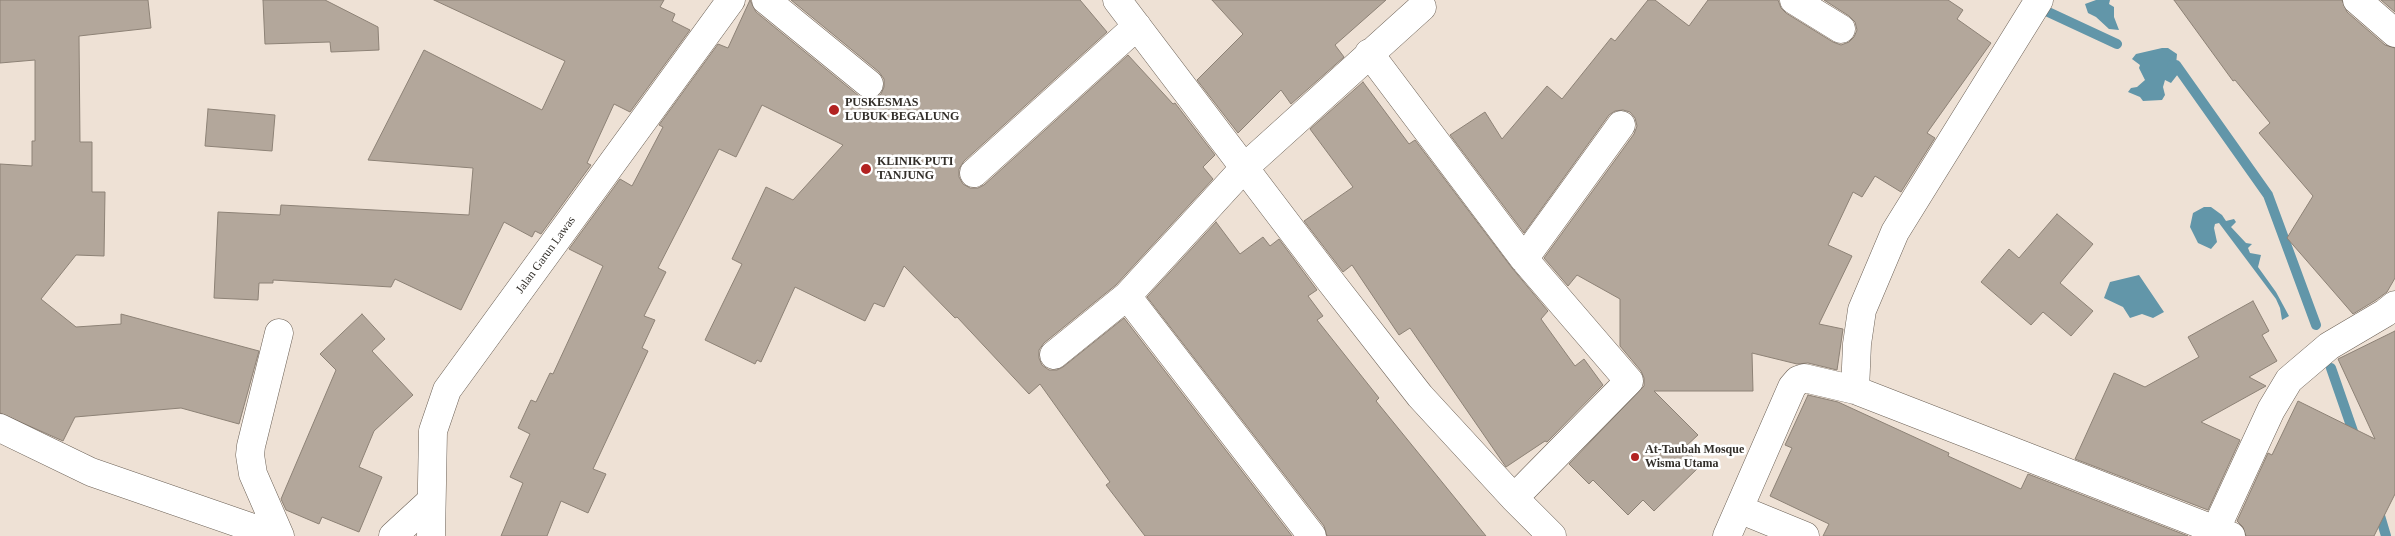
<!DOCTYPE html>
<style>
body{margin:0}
canvas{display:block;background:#eee1d5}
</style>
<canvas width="2395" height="536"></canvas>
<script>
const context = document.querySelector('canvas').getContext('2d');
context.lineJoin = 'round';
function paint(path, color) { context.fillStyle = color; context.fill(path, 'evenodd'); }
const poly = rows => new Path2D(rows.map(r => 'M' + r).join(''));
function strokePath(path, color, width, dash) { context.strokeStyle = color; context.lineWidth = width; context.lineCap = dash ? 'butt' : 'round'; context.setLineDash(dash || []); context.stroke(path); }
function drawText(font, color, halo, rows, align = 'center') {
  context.font = font + ' Georgia,serif'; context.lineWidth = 5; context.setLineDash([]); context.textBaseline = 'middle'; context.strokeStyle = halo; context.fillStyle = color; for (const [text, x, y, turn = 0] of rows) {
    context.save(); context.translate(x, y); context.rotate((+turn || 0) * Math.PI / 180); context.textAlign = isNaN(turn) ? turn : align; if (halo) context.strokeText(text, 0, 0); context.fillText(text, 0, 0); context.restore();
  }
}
paint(poly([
 [2096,0,2110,0,2109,4,2114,7,2114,17,2119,30,2109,29,2096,17,2088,13,2085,4],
 [2162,48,2168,48,2177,54,2176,65,2182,70,2182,74,2178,74,2171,83,2165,80,2163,87,2165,95,2162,100,2143,101,2140,97,2128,92,2131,88,2137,87,2145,80,2139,68,2140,65,2132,59,2136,54],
 [2204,207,2211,207,2222,215,2226,221,2234,219,2236,222,2231,227,2246,243,2252,244,2248,248,2250,253,2261,255,2258,267,2276,292,2289,316,2282,320,2280,308,2276,299,2219,223,2215,224,2214,228,2217,242,2211,249,2198,243,2190,227,2193,213],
 [2139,275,2164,312,2153,318,2142,314,2130,318,2123,307,2104,298,2110,282]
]), '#6296a9');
strokePath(poly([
 [2046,11,2117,44],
 [2172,65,2176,65,2268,195,2316,325],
 [2331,368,2356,440],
 [2378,509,2386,536]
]), '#6296a9', 10);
const building = poly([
 [0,0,148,0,151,28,79,36,80,142,92,142,92,192,105,192,104,256,76,255,41,299,76,327,121,324,121,314,259,351,239,424,181,408,75,417,63,441,0,413,0,164,32,166,32,141,35,141,35,60,0,63,0,0],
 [263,0,325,0,378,27,379,50,331,52,330,42,265,44,263,0],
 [434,0,664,0,660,7,675,14,672,21,690,30,630,112,614,104,587,163,591,165,541,234,535,231,532,237,504,222,461,310,395,279,391,287,273,280,273,283,259,283,258,300,214,298,218,212,280,215,281,205,469,215,473,168,368,160,424,50,542,110,565,61,434,0],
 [750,0,756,12,859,96,867,99,874,99,881,94,884,87,884,79,879,72,791,0,1080,0,1107,32,964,161,959,169,959,177,963,184,970,188,978,188,984,185,1128,55,1173,104,1175,103,1215,155,1203,167,1213,179,1116,285,1044,343,1039,350,1039,358,1042,365,1049,370,1057,370,1063,367,1124,318,1292,536,1145,536,1106,485,1110,482,1040,384,1029,394,957,317,955,318,904,266,884,307,874,303,865,321,795,287,761,362,757,360,755,364,705,340,742,264,732,259,766,187,793,200,843,145,762,105,736,157,719,149,658,268,666,272,644,316,655,320,642,348,648,351,593,469,606,474,588,513,561,501,547,536,501,536,523,483,510,477,530,434,518,428,531,400,536,402,550,373,553,374,603,266,569,249,620,179,632,186,663,127,659,125,718,44,728,48,750,0],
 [1212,0,1386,0,1335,45,1344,57,1291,104,1281,90,1238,133,1197,80,1243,34,1212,0],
 [1648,0,1655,0,1689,26,1708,0,1778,0,1781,8,1786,13,1833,42,1841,45,1849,42,1854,37,1857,30,1855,22,1849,16,1824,0,1948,0,1963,10,1957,19,1991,43,1927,133,1935,138,1901,192,1875,176,1862,197,1853,192,1828,245,1852,256,1819,324,1843,329,1837,370,1808,363,1797,364,1752,353,1753,391,1654,391,1698,435,1684,448,1701,465,1654,511,1643,500,1628,515,1593,480,1589,484,1569,464,1644,386,1644,378,1641,371,1620,346,1620,299,1577,275,1568,286,1544,258,1634,134,1637,126,1635,118,1630,112,1623,110,1615,111,1609,115,1524,233,1450,135,1485,112,1502,139,1547,86,1562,99,1611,38,1615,41,1648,0],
 [2174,0,2342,0,2347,12,2385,45,2395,48,2395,278,2387,292,2376,300,2353,314,2287,238,2313,196,2259,133,2270,123,2235,80,2233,81,2174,0],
 [2381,0,2395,0,2395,12,2381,0],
 [1363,82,1409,144,1415,140,1512,268,1548,311,1541,319,1575,366,1584,359,1603,385,1547,442,1545,441,1506,467,1410,328,1399,335,1352,265,1343,272,1304,221,1353,187,1310,129,1363,82],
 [208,109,275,115,272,151,205,146,208,109],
 [2057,214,2093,244,2060,283,2093,311,2071,336,2043,312,2031,325,1981,282,2009,249,2019,258,2057,214],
 [1216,222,1240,254,1263,237,1270,246,1279,239,1317,290,1308,296,1323,316,1317,320,1379,398,1376,401,1486,536,1327,536,1324,526,1147,297,1216,222],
 [2253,301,2269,331,2262,335,2277,361,2249,377,2266,386,2201,422,2240,440,2208,510,2075,459,2114,373,2145,387,2199,357,2188,337,2253,301],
 [362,314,385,339,372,351,413,395,374,431,359,467,382,477,359,532,322,517,319,524,286,510,281,499,336,370,320,354,362,314],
 [2395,331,2395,494,2374,536,2246,536,2243,527,2237,521,2268,453,2272,455,2298,401,2375,439,2338,359,2395,331],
 [1808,395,1838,402,1949,453,1948,456,2021,489,2028,474,2188,536,1823,536,1829,524,1770,496,1792,448,1785,445,1808,395]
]);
paint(building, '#b3a79b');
strokePath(building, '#8d8276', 1);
const minor = poly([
 [766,0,869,84],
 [1117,0,1331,282,1420,396,1514,498,1552,536],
 [1794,0,1841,29],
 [2357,0,2395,33],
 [1369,53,1524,259,1629,381,1514,498],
 [974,173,1137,26],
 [1524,259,1621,125],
 [1127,296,1312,536],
 [279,333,251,446,250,455,253,474,280,536],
 [1054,355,1127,296,1245,167,1422,7],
 [1855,390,1857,344,1862,310,1895,232,2039,0],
 [0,428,91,472,276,536],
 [1739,509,1805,536],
 [2216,529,2271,410,2289,380,2329,346,2385,313,2395,305],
 [393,536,431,501],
 [1727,536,1792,387,1798,380,1804,378,1855,390,2231,536]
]);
const secondary = poly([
 [431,536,433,431,447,390,731,0]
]);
strokePath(minor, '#6c6156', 29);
strokePath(secondary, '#6c6156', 29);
strokePath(minor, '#fff', 28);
strokePath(secondary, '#fff', 28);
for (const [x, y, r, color] of [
 [834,110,6,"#b22221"],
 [866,169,6,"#b22221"],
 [1635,457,5,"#b22221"]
]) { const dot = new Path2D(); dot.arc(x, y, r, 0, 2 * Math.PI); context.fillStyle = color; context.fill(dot); strokePath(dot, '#fff', 2); }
drawText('bold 12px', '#322e29', '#fff', [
 ["PUSKESMAS",845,103],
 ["LUBUK BEGALUNG",845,117],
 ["KLINIK PUTI",877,162],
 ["TANJUNG",877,176],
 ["At-Taubah Mosque",1645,450],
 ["Wisma Utama",1645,464]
], 'left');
drawText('12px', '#322e29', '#fff', [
 ["Jalan Garun Lawas",546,255,-54]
]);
</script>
